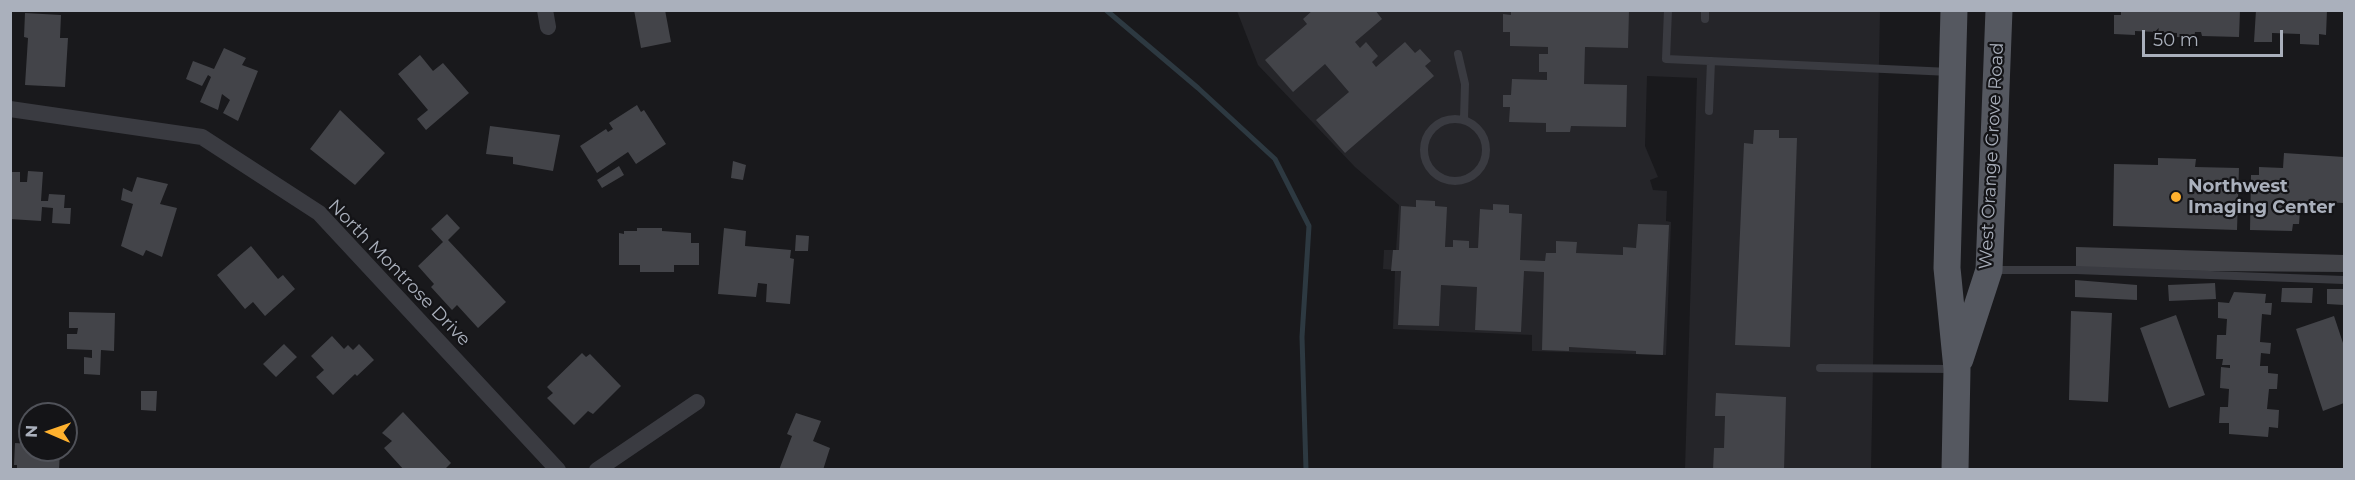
<!DOCTYPE html>
<style>
body{margin:0}
#map{position:relative;width:2355px;height:480px;overflow:hidden;background:#19191c;font-family:Montserrat,sans-serif}
canvas{display:block}
.frame{position:absolute;inset:0;border:12px solid #aab0bc;pointer-events:none}
.north{position:absolute;left:18px;top:402px;width:60px;height:60px;box-sizing:border-box;background:#141417;border:2px solid #505259;border-radius:50%;rotate:272deg;font-size:16px;font-weight:700;line-height:24px;text-align:center;color:#aab0bc}
.north::after{content:'';display:block;margin:auto;width:21px;height:27px;background:#ffb12e;clip-path:polygon(50% 0,100% 100%,50% 72%,0 100%)}
.scale{position:absolute;left:2142px;top:30px;width:141px;height:27px;box-sizing:border-box;border:3px solid #aab0bc;border-top:0;padding-left:8px;font-size:18px;line-height:21px;white-space:nowrap;color:#aab0bc;-webkit-text-stroke:4px #141417;paint-order:stroke}
</style>
<div id="map">
<canvas width="2355" height="480"></canvas>
<div class="frame"></div>
<div class="north">N</div>
<div class="scale">50 m</div>
</div>
<script>
const context = document.querySelector('canvas').getContext('2d');
context.lineJoin = 'round';
function paint(path, color) { context.fillStyle = color; context.fill(path, 'evenodd'); }
const poly = rows => new Path2D(rows.map(r => 'M' + r).join(''));
function strokePath(path, color, width, dash) { context.strokeStyle = color; context.lineWidth = width; context.lineCap = dash ? 'butt' : 'round'; context.setLineDash(dash || []); context.stroke(path); }
function drawText(font, color, halo, rows, align = 'center') {
  context.font = font + ' Montserrat,sans-serif'; context.lineWidth = 4.5; context.setLineDash([]); context.textBaseline = 'middle'; context.strokeStyle = halo; context.fillStyle = color; for (const [text, x, y, turn = 0] of rows) {
    context.save(); context.translate(x, y); context.rotate((+turn || 0) * Math.PI / 180); context.textAlign = isNaN(turn) ? turn : align; if (halo) context.strokeText(text, 0, 0); context.fillText(text, 0, 0); context.restore();
  }
}
paint(poly([
 [1237,11,1880,11,1871,469,1685,469,1697,78,1647,76,1645,146,1658,177,1650,180,1653,190,1667,191,1666,221,1671,222,1666,355,1532,351,1532,335,1393,329,1395,270,1383,269,1384,250,1396,250,1399,205,1355,167,1258,65]
]), '#252529');
strokePath(poly([
 [1106,10,1198,88,1275,159,1309,226,1302,337,1306,470]
]), '#2d3941', 5);
paint(poly([
 [634,10,665,10,671,42,641,48],
 [1313,10,1375,10,1382,19,1355,42,1360,48,1366,42,1378,56,1372,62,1376,67,1405,42,1415,53,1420,49,1431,61,1425,66,1434,76,1345,153,1316,120,1349,92,1325,64,1293,92,1265,60,1307,24,1303,19],
 [1511,10,1629,10,1628,48,1585,47,1584,84,1627,85,1626,127,1571,126,1570,132,1546,132,1546,123,1509,122,1510,107,1503,107,1503,95,1511,95,1512,79,1547,80,1547,72,1539,72,1539,54,1548,54,1548,47,1510,46,1510,32,1503,32,1503,14,1511,15],
 [2121,10,2240,10,2239,37,2202,36,2201,32,2195,32,2194,38,2177,37,2177,33,2135,31,2135,35,2114,34,2114,15,2121,15],
 [2256,10,2327,10,2326,35,2319,34,2319,45,2300,44,2300,34,2272,33,2272,42,2254,42],
 [25,13,61,15,60,38,68,38,65,87,25,85,28,38,24,37],
 [224,48,246,58,242,65,258,71,238,121,223,113,230,100,222,94,218,110,200,102,211,77,208,75,202,86,186,79,193,61,214,69],
 [420,55,433,71,443,63,469,93,426,130,417,119,428,110,398,74],
 [637,105,641,112,644,110,666,144,636,164,628,152,597,173,580,146,606,129,608,132,613,129,609,123],
 [340,110,385,153,355,185,310,149],
 [490,126,560,135,553,171,513,164,513,157,486,154],
 [1754,130,1779,130,1779,138,1797,138,1790,347,1735,345,1744,143,1753,144],
 [2284,153,2344,157,2344,203,2293,201,2293,211,2300,211,2299,224,2293,224,2292,231,2250,230,2251,175,2259,175,2259,167,2283,168],
 [2158,158,2196,159,2195,167,2239,168,2237,230,2113,226,2114,164,2158,165],
 [733,161,746,165,743,180,731,178],
 [619,166,624,175,602,188,597,180],
 [28,171,43,172,41,201,48,201,49,194,65,195,64,208,71,208,70,224,52,223,53,208,42,207,41,221,10,219,10,172,20,172,20,182,27,182],
 [137,177,168,184,160,204,177,208,162,257,146,250,143,256,121,246,133,204,121,200,123,188,132,192],
 [1416,200,1435,201,1435,206,1447,207,1445,247,1453,247,1453,240,1469,241,1469,248,1478,248,1480,209,1493,210,1493,204,1509,205,1509,213,1522,214,1520,260,1545,261,1546,253,1556,253,1556,241,1577,242,1576,253,1623,255,1623,247,1636,248,1638,224,1669,225,1663,355,1636,354,1636,351,1569,347,1569,351,1542,350,1544,272,1524,271,1521,332,1475,330,1477,287,1441,285,1439,326,1398,325,1401,271,1391,271,1393,250,1399,250,1401,206,1416,207],
 [447,214,460,228,448,240,506,302,478,328,457,305,452,310,431,287,434,284,418,266,443,242,431,229],
 [637,228,662,228,662,231,691,233,691,243,699,243,699,265,674,265,674,272,640,272,640,265,619,265,619,233,624,234,624,231,637,231],
 [724,228,746,231,745,246,791,250,790,258,794,259,790,304,766,302,767,284,758,283,756,297,718,294],
 [796,235,809,236,808,251,795,251],
 [251,246,278,279,283,275,295,289,265,316,253,302,245,309,217,275],
 [2076,247,2344,255,2344,272,2076,270],
 [2075,280,2137,285,2137,300,2075,297],
 [2215,283,2216,299,2169,301,2168,285],
 [2282,288,2313,288,2312,303,2281,302],
 [2327,289,2344,289,2344,305,2327,304],
 [2234,292,2266,294,2265,303,2272,303,2271,315,2262,314,2260,342,2271,343,2270,354,2261,353,2260,366,2268,366,2268,373,2278,374,2277,389,2269,389,2267,409,2279,410,2278,428,2269,427,2268,437,2229,434,2229,423,2219,423,2220,407,2228,407,2229,389,2220,388,2221,367,2230,368,2230,365,2222,365,2223,359,2216,359,2217,335,2226,335,2227,319,2218,318,2218,302,2229,303],
 [2071,311,2112,313,2108,402,2069,400],
 [69,312,115,313,114,351,101,350,100,375,84,374,84,357,92,358,92,350,67,349,67,334,77,334,78,328,69,328],
 [2176,315,2205,395,2169,408,2140,328],
 [2334,316,2344,346,2344,403,2323,411,2296,329],
 [332,336,344,349,348,345,353,350,359,344,374,360,357,376,355,374,333,395,316,377,324,370,311,356],
 [284,344,297,357,276,377,263,364],
 [582,353,586,357,590,354,621,386,593,414,588,411,574,425,547,398,553,393,547,387],
 [141,391,157,391,156,411,141,410],
 [1716,393,1786,397,1784,470,1713,470,1714,448,1724,448,1725,416,1715,416],
 [403,412,451,463,444,470,404,470,384,448,392,441,382,433],
 [796,413,821,421,813,441,830,448,823,470,779,470,792,436,787,434],
 [15,443,30,444,30,450,60,450,59,470,17,470,17,465,14,465]
]), '#434449');
strokePath(poly([
 [1668,10,1666,59,1950,72],
 [1705,19,1705,10],
 [1458,54,1465,84,1464,119],
 [1709,111,1711,61],
 '1424 150a31 31 0 1 1 62 0a31 31 0 1 1-62 0Z',
 [1993,270,2076,270,2344,280],
 [1820,368,1954,369]
]), '#3a3b41', 8);
strokePath(poly([
 [545,10,548,27],
 [10,109,202,137,319,213,558,470],
 [597,470,697,402]
]), '#3a3b41', 16);
strokePath(poly([
 [1954,10,1947,268,1957,369,1955,470],
 [1960,359,1989,270,1999,10]
]), '#555860', 27);
for (const [x, y, r, color] of [
 [2176,197,6,"#ffb12e"]
]) { const dot = new Path2D(); dot.arc(x, y, r, 0, 2 * Math.PI); context.fillStyle = color; context.fill(dot); strokePath(dot, '#141417', 2); }
drawText('18px', '#aab0bc', '#141417', [
 ["West Orange Grove Road",1992,156,-87],
 ["North Montrose Drive",399,273,46]
]);
drawText('bold 18px', '#aab0bc', '#141417', [
 ["Northwest",2188,187],
 ["Imaging Center",2188,208]
], 'left');
</script>
